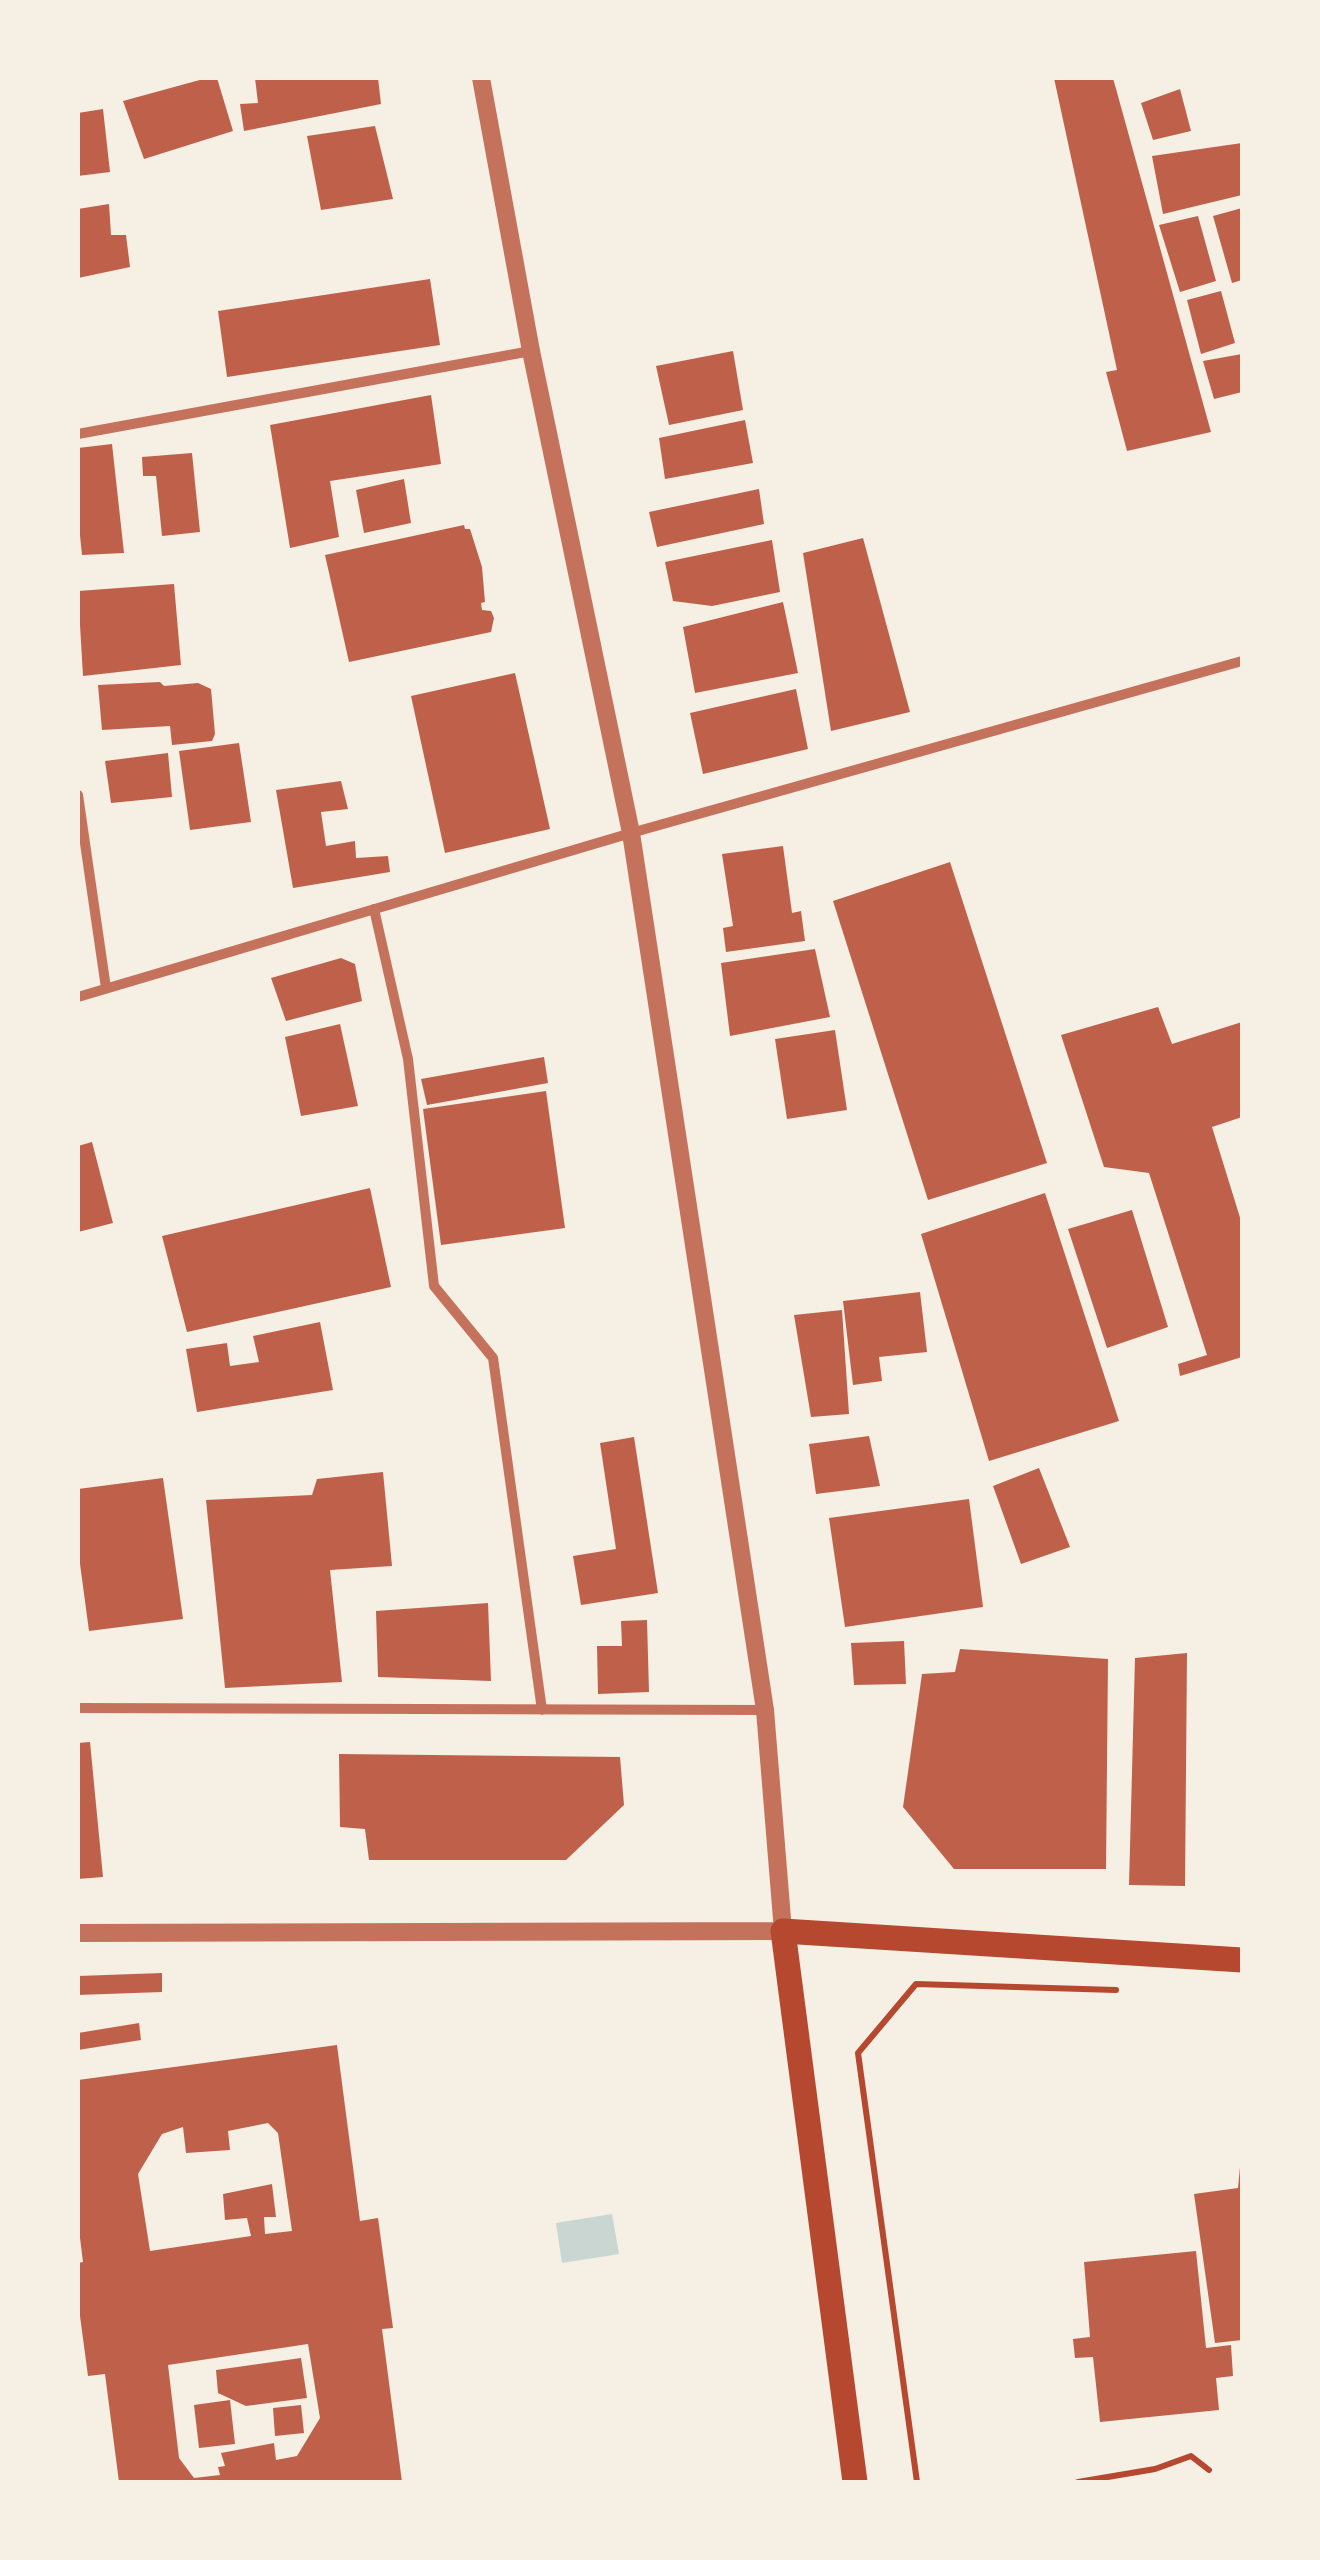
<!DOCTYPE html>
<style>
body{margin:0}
#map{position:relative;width:1320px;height:2560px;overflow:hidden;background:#f6efe4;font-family:Montserrat,sans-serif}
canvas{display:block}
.frame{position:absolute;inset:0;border:80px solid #f6efe4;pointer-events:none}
</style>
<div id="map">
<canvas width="1320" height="2560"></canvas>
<div class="frame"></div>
</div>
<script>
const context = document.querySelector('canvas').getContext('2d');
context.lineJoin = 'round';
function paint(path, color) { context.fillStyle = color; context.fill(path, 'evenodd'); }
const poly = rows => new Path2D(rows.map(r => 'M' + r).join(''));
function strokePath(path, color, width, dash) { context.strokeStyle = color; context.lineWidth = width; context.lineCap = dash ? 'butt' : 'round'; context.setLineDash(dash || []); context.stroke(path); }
paint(poly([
 [612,2214,619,2254,562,2263,556,2223]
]), '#c9d6d2');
paint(poly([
 [207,78,217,78,233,131,144,159,123,101],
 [255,78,378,78,381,104,244,131,240,104,258,103],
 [1054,78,1113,78,1211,432,1127,451,1106,372,1117,370],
 [1180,89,1191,131,1153,140,1141,103],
 [103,109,110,172,78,176,78,113],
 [375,126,393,199,321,210,307,136],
 [1242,143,1242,195,1163,214,1152,156],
 [109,204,111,235,126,235,130,267,78,278,78,209],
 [1242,208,1242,280,1232,283,1213,216],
 [1198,216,1216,281,1180,292,1159,225],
 [430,279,440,345,227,377,218,311],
 [1221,291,1235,343,1201,354,1187,300],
 [733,351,743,410,669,425,656,366],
 [1242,354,1242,392,1214,399,1203,361],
 [431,395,441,464,330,481,339,537,290,548,270,425],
 [745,420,753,463,665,479,659,438],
 [112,444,124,553,82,555,78,516,78,448],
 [192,453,200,532,162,536,156,476,143,476,142,457],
 [404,479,411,523,364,533,356,490],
 [759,489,764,524,657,547,649,512],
 [464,525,465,529,470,529,482,567,485,602,481,603,482,610,491,611,494,618,491,632,349,662,325,555],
 [863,538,910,712,831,731,803,553],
 [772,540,780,592,712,606,673,601,665,562],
 [174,584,181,665,83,676,78,591],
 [783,602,798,673,695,693,683,627],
 [515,673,550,829,445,853,411,696],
 [160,682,164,686,198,683,211,689,215,734,212,741,172,745,170,726,102,730,98,685],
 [796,689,808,749,703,774,690,713],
 [239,743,251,822,190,830,179,751],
 [168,753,172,797,111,803,105,761],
 [341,781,348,809,321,812,326,846,355,841,356,858,388,856,390,872,293,888,276,790],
 [783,846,792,913,801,911,805,941,726,952,723,928,733,926,722,854],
 [950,862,1047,1163,928,1200,833,901],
 [815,949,830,1017,730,1036,721,963],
 [341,958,355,964,362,1001,286,1021,271,978],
 [1158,1007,1172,1044,1242,1022,1242,1117,1212,1127,1242,1224,1242,1357,1180,1376,1178,1364,1207,1355,1149,1173,1104,1167,1061,1035],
 [340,1024,358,1106,301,1116,285,1037],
 [835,1030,847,1110,787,1119,775,1039],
 [544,1057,548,1083,427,1105,421,1079],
 [546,1091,565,1228,441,1245,423,1109],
 [92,1142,113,1223,78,1232,78,1146],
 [370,1188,391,1287,187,1332,162,1236],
 [1045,1193,1119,1421,989,1461,921,1234],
 [1132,1210,1168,1327,1107,1348,1068,1229],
 [920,1292,927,1352,879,1357,882,1381,853,1385,843,1301],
 [842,1310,849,1414,811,1417,794,1315],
 [320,1322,333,1390,197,1412,186,1349,227,1343,230,1366,259,1362,253,1336],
 [869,1436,880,1486,816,1494,809,1444],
 [634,1437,658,1593,581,1605,573,1556,616,1549,600,1443],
 [1039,1468,1070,1547,1021,1564,993,1486],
 [383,1472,392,1566,330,1570,342,1682,225,1688,206,1500,312,1495,317,1479],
 [163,1478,183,1619,89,1631,78,1549,78,1489],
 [969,1499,983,1607,845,1627,829,1518],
 [488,1603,491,1681,378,1677,376,1611],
 [647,1620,649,1692,598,1694,597,1646,622,1646,621,1621],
 [904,1641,906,1684,854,1685,851,1643],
 [960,1649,1108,1659,1106,1869,954,1869,903,1807,922,1674,955,1672],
 [1187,1653,1185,1886,1129,1885,1135,1658],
 [90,1742,103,1877,78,1879,78,1743],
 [339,1754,620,1757,624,1805,566,1860,369,1860,365,1829,340,1827],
 [162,1973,162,1992,78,1995,78,1976],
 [139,2023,141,2040,78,2050,78,2033],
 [337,2045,360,2221,378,2218,393,2328,382,2329,402,2482,119,2482,105,2374,88,2376,78,2301,78,2263,83,2262,78,2222,78,2080],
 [268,2123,278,2133,292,2231,265,2234,264,2217,276,2217,272,2184,223,2194,225,2220,247,2218,251,2236,150,2251,138,2174,162,2134,183,2127,186,2153,230,2150,228,2131],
 [308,2344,320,2418,297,2456,276,2460,274,2443,221,2453,225,2466,218,2467,220,2475,194,2478,179,2458,168,2365],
 [1240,2167,1242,2167,1242,2340,1215,2343,1194,2194,1238,2188],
 [1196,2251,1206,2348,1231,2345,1233,2376,1216,2378,1219,2410,1100,2422,1093,2357,1075,2358,1073,2339,1090,2337,1084,2262],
 [301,2358,307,2398,246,2406,218,2393,216,2370],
 [230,2400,235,2444,199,2448,194,2405],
 [301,2405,304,2433,275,2436,273,2408]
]), '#bf614a');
strokePath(poly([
 [917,2482,858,2053,916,1984,1116,1990],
 [1078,2482,1155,2469,1191,2456,1209,2470]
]), '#b5482f', 6);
strokePath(poly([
 [78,434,531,351],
 [78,795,106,988],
 [374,909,408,1059,434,1286,493,1358,542,1710],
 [78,997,631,833,1242,661],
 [78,1708,765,1710]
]), '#c5725c', 10);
strokePath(poly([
 [78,1933,783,1931,765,1710,631,833,531,351,481,78]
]), '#c5725c', 18);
strokePath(poly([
 [855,2482,783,1931,1242,1960]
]), '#b5482f', 25);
</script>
